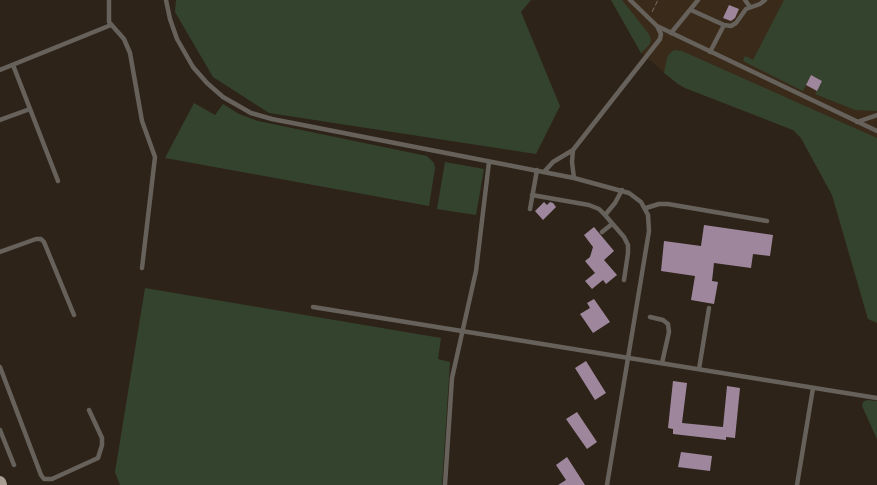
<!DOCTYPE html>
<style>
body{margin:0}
canvas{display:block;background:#2d2318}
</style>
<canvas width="877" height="485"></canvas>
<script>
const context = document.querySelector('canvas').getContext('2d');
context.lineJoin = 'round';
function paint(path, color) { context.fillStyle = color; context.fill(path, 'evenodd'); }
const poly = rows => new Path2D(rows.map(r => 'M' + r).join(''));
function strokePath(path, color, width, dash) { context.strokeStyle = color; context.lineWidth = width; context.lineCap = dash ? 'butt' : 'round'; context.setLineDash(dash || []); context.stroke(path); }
paint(poly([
 [611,0,877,0,877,323,868,319,832,195,798,133,793,130,685,88,678,84,641,53]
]), '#392a1a');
paint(poly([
 [176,0,531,0,521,12,560,106,536,154,269,113,213,77,175,12],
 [611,0,622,0,649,34,651,40,650,44,641,53],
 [784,0,877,0,877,111,855,110,815,94,822,81,811,75,803,91,743,61,745,56,753,60],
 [674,50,682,51,877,138,877,323,868,319,832,195,801,138,793,130,685,88,678,84,664,73,667,58,669,54],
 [194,103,215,115,223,104,239,114,258,121,427,156,434,163,435,168,429,206,165,158],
 [445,162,484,169,476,215,437,209],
 [145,288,441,338,438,359,450,362,442,485,120,485,115,472],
 [867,400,877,401,877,439,862,406,863,402]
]), '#34432d');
paint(poly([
 [729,5,739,9,735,18,731,21,723,18],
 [811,75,822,81,817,91,806,85],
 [544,202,547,205,550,202,553,203,556,207,543,220,535,211],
 [704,225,773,235,770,256,753,254,751,268,714,263,712,281,718,282,714,304,691,300,695,276,661,271,664,241,701,246],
 [594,227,614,251,604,260,617,275,606,284,603,280,592,289,585,281,595,273,585,261,590,257,593,247,584,235],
 [594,299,610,322,593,333,580,314,590,308,587,303],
 [586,361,606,393,595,400,575,368],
 [673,381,687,383,682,423,723,427,727,386,740,388,735,438,726,437,726,440,673,434,673,429,668,428],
 [577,412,597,442,587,449,566,419],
 [681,452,712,456,710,471,678,467],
 [567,457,585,485,558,485,566,480,556,465]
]), '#9e879d');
strokePath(poly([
 [652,12,658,0]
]), '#786f66', 1, [5, 2.5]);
strokePath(poly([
 [109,0,109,22,124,39,130,53,142,121,155,157,142,268],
 [166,0,170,19,177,39,193,67,207,83,223,97,251,113,272,119,574,178,629,193,641,202,648,215,649,231,607,485],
 [745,0,750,7],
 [691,10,724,25,731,26,736,23,746,9,760,4,765,0],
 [657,26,877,131],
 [671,33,698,0],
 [710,52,724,25],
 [13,65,58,181],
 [0,70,111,25],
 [0,120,30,109],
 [857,122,877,115],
 [573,150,572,162,574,178],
 [544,172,553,162,573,150,660,39,661,34,657,26,630,0],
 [532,195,589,205,599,209,605,215,624,237,628,245,628,253,624,280],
 [646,208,659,204,668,204,767,221],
 [530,209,537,170],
 [605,215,615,203,622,190],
 [602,232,612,224],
 [0,252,36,239,41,239,44,242,74,315],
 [313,307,877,398],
 [650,317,663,320,668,324,669,332,662,363],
 [0,367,41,475,44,479,52,479,98,458,102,445,102,438,89,410],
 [699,369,709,308],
 [0,430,14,465],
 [445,485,452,378,476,271,489,162],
 [797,485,813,388]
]), '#66615b', 4.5);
strokePath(poly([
 [0,482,1,485]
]), '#a89e92', 12);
</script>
